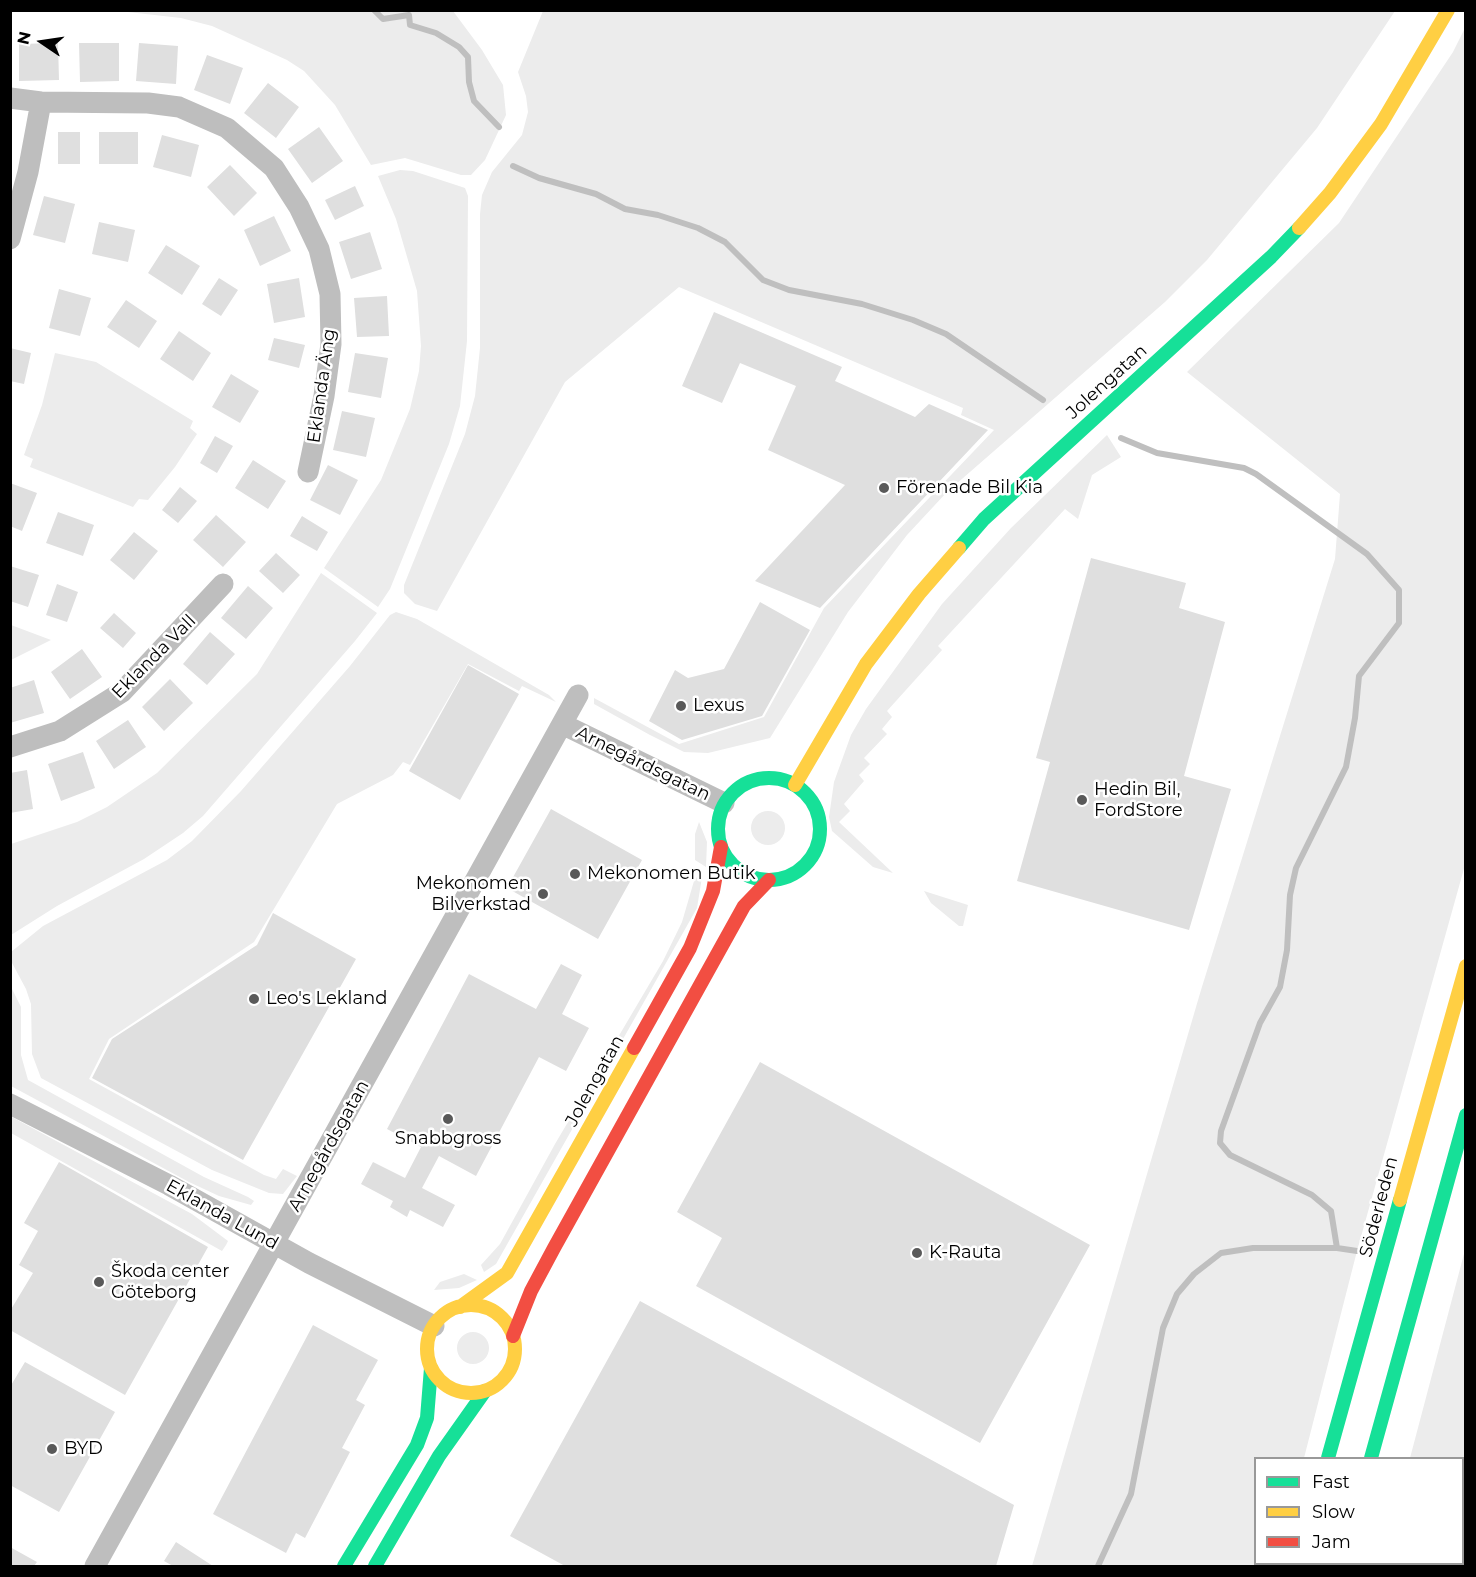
<!DOCTYPE html>
<meta charset="utf-8">
<style>
body{margin:0}
#map{position:relative;width:1476px;height:1577px;overflow:hidden;background:#fff;font-family:Montserrat,sans-serif}
canvas{display:block}
.frame{position:absolute;inset:0;border:12px solid #000;pointer-events:none}
.legend{position:absolute;left:1254px;top:1457px;width:210px;height:108px;box-sizing:border-box;background:#fff;border:2px solid #999;margin:0;padding:8px 10px;list-style:none;font-size:18px;color:#000}
.legend li{display:flex;align-items:center;gap:12px;height:30px}
.legend b{width:30px;border:2px solid #999}
.north{position:absolute;left:12px;top:12px;width:60px;height:60px;-webkit-text-stroke:4px #fff;paint-order:stroke;rotate:283deg;font-size:16px;font-weight:700;line-height:24px;text-align:center;color:#000}
.north::after{content:'';display:block;margin:auto;width:21px;height:27px;background:#000;clip-path:polygon(50% 0,100% 100%,50% 72%,0 100%)}
</style>
<div id="map">
<canvas width="1476" height="1577"></canvas>
<div class="frame"></div>
<ul class="legend">
<li><b style="height:8px;background:#16e098"></b>Fast</li>
<li><b style="height:8px;background:#ffcf43"></b>Slow</li>
<li><b style="height:8px;background:#f24e42"></b>Jam</li>
</ul>
<div class="north">N</div>
</div>
<script>
const context = document.querySelector('canvas').getContext('2d');
context.lineJoin = 'round';
function paint(path, color) { context.fillStyle = color; context.fill(path, 'evenodd'); }
const poly = rows => new Path2D(rows.map(r => 'M' + r).join(''));
function strokePath(path, color, width, dash) { context.strokeStyle = color; context.lineWidth = width; context.lineCap = dash ? 'butt' : 'round'; context.setLineDash(dash || []); context.stroke(path); }
function drawText(font, color, halo, rows, align = 'center') {
  context.font = font + ' Montserrat,sans-serif'; context.lineWidth = 5; context.setLineDash([]); context.textBaseline = 'middle'; context.strokeStyle = halo; context.fillStyle = color; for (const [text, x, y, turn = 0] of rows) {
    context.save(); context.translate(x, y); context.rotate((+turn || 0) * Math.PI / 180); context.textAlign = isNaN(turn) ? turn : align; if (halo) context.strokeText(text, 0, 0); context.fillText(text, 0, 0); context.restore();
  }
}
paint(poly([
 [119,11,453,11,482,50,503,85,506,115,485,160,471,175,461,175,405,158,371,165,335,105,304,71,287,60,212,26,181,18],
 [543,11,543,10,1395,11,1317,128,1207,260,1165,302,947,492,907,535,848,612,770,738,708,753,684,752,650,735,594,704,594,698,679,744,764,717,824,608,994,430,961,415,963,408,679,287,565,382,437,611,415,604,404,593,404,585,465,434,475,396,480,348,480,214,482,195,492,172,522,135,528,112,526,96,518,72],
 [1465,28,1465,865,1357,1251,1304,1458,1256,1458,1256,1564,1277,1564,1277,1566,1032,1566,1201,990,1335,559,1340,494,1187,372,1339,223,1453,52],
 [400,170,413,171,456,185,465,188,468,196,467,341,460,406,449,444,390,589,378,607,324,568,381,480,410,409,419,371,421,346,417,291,396,219,378,176],
 [55,353,96,362,193,421,190,428,197,434,175,467,148,500,139,499,133,507,30,467,33,459,24,455,42,405],
 [1107,435,1121,457,1092,475,1078,519,1065,509,938,646,942,650,887,711,892,717,882,729,887,734,864,758,870,764,859,775,864,781,844,804,850,811,839,822,893,873,873,867,832,831,829,817,834,782,851,735,866,709,942,604,1011,528],
 [321,573,377,613,355,641,203,816,183,833,144,859,57,906,11,935,11,844,77,822,107,807,157,773,257,674],
 [396,612,417,619,549,695,556,702,522,686,519,691,468,664,410,765,403,762,393,775,337,804,254,942,109,1039,89,1079,264,1175,276,1179,283,1169,297,1176,283,1194,269,1193,212,1170,41,1078,32,1054,31,1004,26,989,11,961,11,952,43,926,167,860,192,841,241,791,350,666,390,615],
 [10,625,11,625,51,640,11,660],
 '751 828a17 17 0 1 1 34 0a17 17 0 1 1-34 0Z',
 [699,822,707,842,706,867,695,860,695,834],
 [697,877,702,877,697,908,496,1264,484,1272,481,1265,500,1244,555,1144,663,961,682,922,694,881],
 [924,891,968,905,963,926,959,926,931,903],
 [10,985,21,1007,21,1055,28,1080,204,1177,248,1197,254,1201,251,1205,219,1196,189,1182,11,1086],
 [10,1116,192,1214,228,1241,226,1245,222,1251,11,1133],
 [1465,1250,1465,1566,1381,1566,1382,1564,1462,1564,1462,1458,1410,1458],
 [464,1274,477,1280,459,1288,434,1290,440,1282],
 '457 1348a16 16 0 1 1 32 0a16 16 0 1 1-32 0Z'
]), '#ececec');
strokePath(poly([
 [374,10,383,19,409,15,410,25,436,33,459,47,468,57,469,82,474,101,499,127],
 [513,166,539,178,596,194,625,209,658,215,698,228,725,242,763,280,789,290,862,304,913,320,946,334,1043,400],
 [1121,438,1157,453,1244,468,1256,474,1367,554,1399,590,1399,623,1359,676,1355,718,1346,767,1296,868,1290,895,1287,950,1280,987,1260,1023,1221,1131,1220,1143,1230,1155,1312,1195,1331,1211,1337,1248],
 [1098,1566,1131,1494,1163,1328,1177,1294,1194,1274,1221,1253,1253,1248,1337,1248,1357,1251]
]), '#bfbfbf', 6);
paint(poly([
 [58,43,59,80,19,81,19,44],
 [79,43,119,43,119,81,80,82],
 [139,43,178,46,176,84,136,81],
 [207,55,243,68,230,104,194,90],
 [268,83,299,107,276,138,244,113],
 [319,127,343,161,312,183,288,149],
 [58,132,80,132,80,164,58,164],
 [99,132,138,132,138,164,99,164],
 [162,135,199,145,191,177,153,167],
 [230,165,257,193,234,216,207,187],
 [355,186,364,206,335,220,325,200],
 [44,196,75,204,65,243,33,235],
 [274,216,291,251,260,266,244,230],
 [99,222,135,230,128,262,92,254],
 [370,232,382,269,351,279,339,242],
 [166,245,200,266,182,295,148,273],
 [219,278,238,290,221,316,202,304],
 [299,278,305,317,274,323,267,284],
 [59,289,91,298,80,336,49,328],
 [387,296,389,336,357,337,354,298],
 [126,300,157,321,139,348,107,327],
 [714,312,842,367,835,381,915,417,929,404,988,430,820,608,755,581,845,485,768,450,796,386,740,363,722,403,682,386],
 [179,331,211,353,193,381,160,359],
 [274,338,305,345,299,368,268,360],
 [10,348,31,353,24,384,10,381],
 [355,353,388,358,381,398,348,392],
 [231,374,259,391,240,423,212,407],
 [342,411,375,418,366,457,333,450],
 [215,436,233,446,217,473,200,463],
 [253,460,286,481,268,509,235,488],
 [328,465,358,480,340,515,310,500],
 [10,483,37,493,22,531,10,526],
 [180,487,197,501,178,523,162,510],
 [58,512,94,525,83,556,46,543],
 [216,515,246,542,223,567,193,540],
 [302,516,328,532,317,551,290,536],
 [134,532,158,551,134,580,110,560],
 [276,553,300,575,283,593,259,571],
 [1091,558,1186,583,1179,608,1225,622,1184,776,1231,789,1189,930,1017,881,1050,762,1036,758],
 [10,566,39,575,28,607,10,601],
 [57,584,78,592,67,622,46,615],
 [248,586,273,608,246,639,221,618],
 [760,602,810,630,762,716,682,740,649,721,675,670,688,678,724,669],
 [114,613,136,633,123,648,100,628],
 [210,632,235,654,207,685,183,664],
 [82,649,102,677,70,699,51,672],
 [468,665,519,694,460,800,409,771],
 [170,679,193,703,164,731,142,707],
 [34,680,44,713,10,723,10,688],
 [128,720,146,747,114,769,96,741],
 [83,752,95,788,61,801,48,764],
 [27,770,33,809,10,813,10,773],
 [551,809,642,860,598,939,507,888],
 [273,913,356,959,243,1160,92,1078,112,1039,257,945],
 [561,964,582,975,562,1014,589,1028,566,1071,539,1057,476,1176,439,1156,422,1188,455,1205,443,1227,410,1210,407,1217,390,1207,393,1201,361,1184,373,1162,405,1178,421,1147,387,1129,469,974,536,1009],
 [760,1062,1090,1245,980,1443,696,1286,722,1238,677,1212],
 [59,1162,208,1247,125,1395,10,1330,10,1311,33,1273,19,1265,38,1231,24,1223],
 [640,1301,1014,1505,996,1566,565,1566,510,1536],
 [313,1325,378,1360,356,1400,365,1405,342,1448,350,1452,305,1538,296,1533,286,1553,213,1514],
 [25,1362,115,1412,59,1512,10,1485,10,1387],
 [176,1542,213,1566,173,1566,164,1561],
 [10,1547,37,1562,34,1566,10,1566]
]), '#dfdfdf');
strokePath(poly([
 [10,98,41,102,148,103,179,107,227,128,274,168,299,207,319,249,330,294,331,344,324,396,308,472],
 [10,239,28,172,41,102],
 [562,724,724,803],
 [10,747,60,731,122,692,223,584],
 [10,1104,169,1185,309,1263,434,1326],
 [95,1566,578,695]
]), '#bebebe', 21);
strokePath(poly([
 [959,548,984,519,1271,257,1299,228],
 '718 829a51 51 0 1 1 102 0a51 51 0 1 1-102 0Z',
 [1328,1458,1400,1200],
 [1371,1458,1466,1115],
 [344,1566,417,1445,427,1418,431,1368],
 [375,1566,439,1456,485,1391],
 [1300,1566,1301,1564]
]), '#16e098', 14);
strokePath(poly([
 [1299,228,1330,193,1381,124,1448,10],
 [795,785,866,664,919,594,959,548],
 [1400,1200,1466,966],
 '427 1349a44 44 0 1 1 88 0a44 44 0 1 1-88 0Z',
 [460,1307,507,1273,634,1048],
 [1342,1564,1342,1566]
]), '#ffcf43', 14);
strokePath(poly([
 [634,1048,690,948,713,891,721,847],
 [513,1336,531,1291,554,1248,744,906,769,880]
]), '#f24e42', 14);
for (const [x, y, r, color] of [
 [884,488,6,"#595959"],
 [681,706,6,"#595959"],
 [1082,800,6,"#595959"],
 [575,874,6,"#595959"],
 [543,894,6,"#595959"],
 [254,999,6,"#595959"],
 [448,1119,6,"#595959"],
 [917,1253,6,"#595959"],
 [99,1282,6,"#595959"],
 [52,1449,6,"#595959"]
]) { const dot = new Path2D(); dot.arc(x, y, r, 0, 2 * Math.PI); context.fillStyle = color; context.fill(dot); strokePath(dot, '#fff', 2); }
drawText('18px', '#000', '#fff', [
 ["Jolengatan",1107,382,-42],
 ["Eklanda Äng",322,386,-82],
 ["Eklanda Vall",154,657,-45],
 ["Arnegårdsgatan",643,764,26],
 ["Jolengatan",595,1081,-61],
 ["Arnegårdsgatan",329,1146,-61],
 ["Söderleden",1379,1207,-75],
 ["Eklanda Lund",222,1215,29]
]);
drawText('18px', '#000', '#fff', [
 ["Förenade Bil Kia",896,488],
 ["Lexus",693,706],
 ["Hedin Bil,",1094,790],
 ["FordStore",1094,811],
 ["Mekonomen Butik",587,874],
 ["Mekonomen",531,884,"right"],
 ["Bilverkstad",531,905,"right"],
 ["Leo's Lekland",266,999],
 ["Snabbgross",448,1139,"center"],
 ["K-Rauta",929,1253],
 ["Škoda center",111,1272],
 ["Göteborg",111,1293],
 ["BYD",64,1449]
], 'left');
</script>
